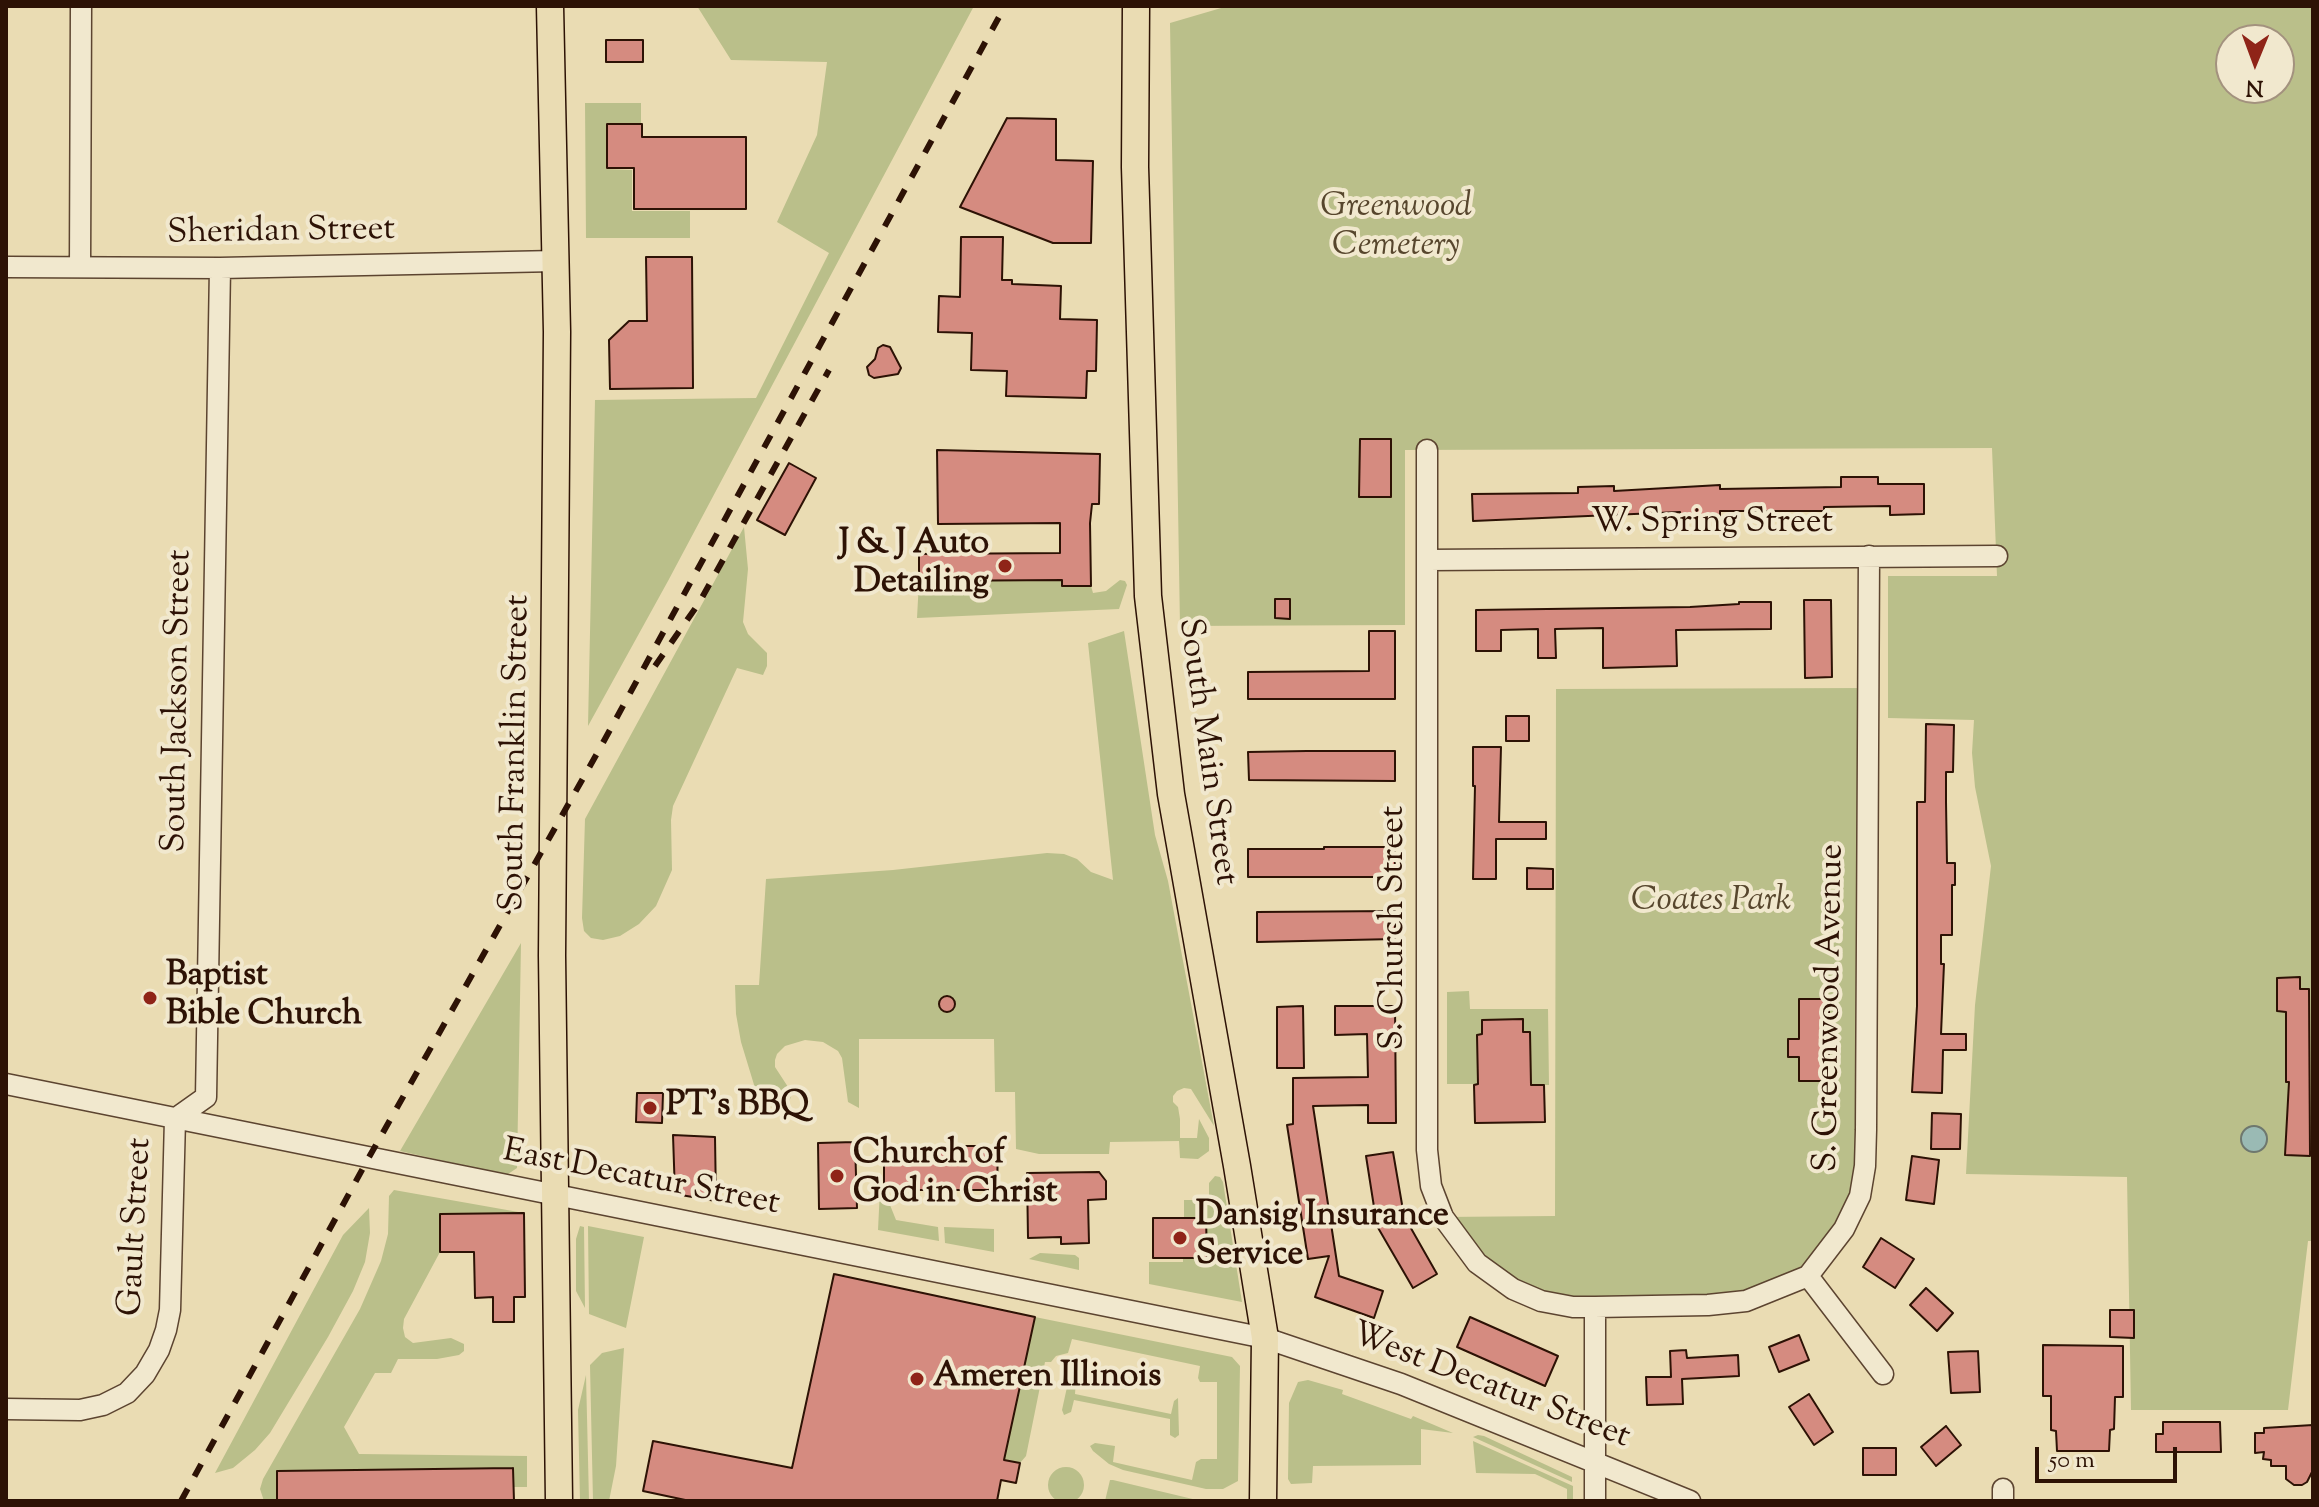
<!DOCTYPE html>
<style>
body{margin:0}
#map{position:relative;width:2319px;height:1507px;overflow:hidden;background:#eadcb3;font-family:"Sorts Mill Goudy",serif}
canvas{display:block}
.frame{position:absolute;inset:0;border:8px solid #2d1205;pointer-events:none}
.north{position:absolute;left:2215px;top:24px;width:80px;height:80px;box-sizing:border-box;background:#f1e8ce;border:2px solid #a3927e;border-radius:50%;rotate:181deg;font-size:22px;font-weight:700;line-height:32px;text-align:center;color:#2d1205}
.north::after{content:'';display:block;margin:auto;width:28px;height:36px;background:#8f2418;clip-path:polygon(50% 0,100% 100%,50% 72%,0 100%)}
.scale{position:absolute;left:2035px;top:1447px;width:142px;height:36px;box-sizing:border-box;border:4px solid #2d1205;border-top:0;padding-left:10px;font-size:24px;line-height:28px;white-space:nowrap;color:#2d1205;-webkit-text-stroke:6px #f1e8ce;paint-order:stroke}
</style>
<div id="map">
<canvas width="2319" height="1507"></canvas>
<div class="frame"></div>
<div class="north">N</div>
<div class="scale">50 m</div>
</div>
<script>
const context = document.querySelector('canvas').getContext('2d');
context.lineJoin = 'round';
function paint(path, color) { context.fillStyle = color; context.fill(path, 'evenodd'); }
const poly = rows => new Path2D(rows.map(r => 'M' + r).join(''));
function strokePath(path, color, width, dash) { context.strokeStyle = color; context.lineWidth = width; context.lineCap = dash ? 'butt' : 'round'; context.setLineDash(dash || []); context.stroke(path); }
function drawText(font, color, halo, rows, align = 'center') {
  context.font = font + ' "Sorts Mill Goudy",serif'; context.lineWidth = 8; context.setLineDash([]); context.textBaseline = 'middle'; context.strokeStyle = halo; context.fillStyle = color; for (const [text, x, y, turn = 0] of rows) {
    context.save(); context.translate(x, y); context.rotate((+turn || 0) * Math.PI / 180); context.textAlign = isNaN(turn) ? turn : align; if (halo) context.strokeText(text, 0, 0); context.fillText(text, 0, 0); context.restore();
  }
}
paint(poly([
 [697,6,974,6,668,581,588,726,595,400,756,398,829,253,777,222,817,135,827,62,731,60],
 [1228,6,2313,6,2313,1241,2308,1241,2288,1410,2131,1410,2127,1177,1966,1174,1975,1005,1991,866,1975,787,1972,753,1974,720,1888,718,1888,576,1997,576,1992,448,1405,450,1405,625,1180,626,1170,23],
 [2231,40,2279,40,2279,88,2231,88],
 [585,103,641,103,641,123,606,123,606,169,632,170,632,211,690,211,690,238,586,238],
 [744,527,748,569,743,622,748,634,767,653,767,666,763,675,737,668,673,806,671,820,672,870,656,906,639,924,620,936,603,940,591,938,584,931,582,918,585,819],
 [1062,580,1062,586,1091,586,1093,593,1106,591,1120,580,1125,581,1127,585,1119,609,917,618,919,581],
 [1124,631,1155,835,1168,881,1214,1126,1191,1089,1184,1088,1177,1091,1173,1096,1173,1102,1178,1107,1180,1119,1180,1138,1197,1138,1199,1119,1209,1138,1209,1151,1198,1159,1180,1158,1179,1141,1110,1142,1109,1154,1039,1154,1016,1149,1015,1092,995,1092,994,1039,859,1039,859,1108,848,1102,842,1058,838,1051,823,1042,805,1040,785,1046,777,1054,775,1060,775,1067,790,1090,791,1097,788,1103,782,1106,774,1105,766,1100,755,1088,741,1042,736,1014,735,985,759,985,766,879,893,870,1047,853,1064,854,1077,859,1091,872,1113,880,1088,643],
 [1868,688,1865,1166,1827,1252,1777,1289,1573,1307,1513,1289,1443,1217,1555,1216,1556,689],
 [521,943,517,1168,508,1174,501,1174,400,1151],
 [1469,991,1470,1009,1548,1009,1549,1085,1531,1085,1530,1033,1523,1032,1522,1019,1477,1035,1478,1084,1447,1084,1447,992],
 [1215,1176,1220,1177,1223,1182,1242,1302,1149,1284,1149,1262,1183,1262,1183,1258,1207,1258,1206,1218,1184,1218,1184,1200,1209,1200,1209,1183],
 [880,1189,884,1190,896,1220,938,1227,939,1241,878,1230],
 [394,1190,524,1213,440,1215,440,1252,404,1319,403,1328,405,1337,413,1343,451,1338,464,1344,464,1351,459,1355,437,1359,398,1359,391,1373,375,1373,344,1427,359,1454,527,1456,527,1487,514,1487,513,1468,277,1471,277,1501,264,1501,260,1489,263,1479,360,1309,381,1261,388,1234,389,1196],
 [369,1208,370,1233,365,1262,353,1291,328,1337,270,1433,255,1450,233,1468,215,1473,343,1235],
 [580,1226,584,1227,585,1308,576,1291,576,1239],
 [588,1226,644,1237,626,1328,589,1314],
 [944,1227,994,1229,994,1252,945,1243],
 [1040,1253,1075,1255,1079,1258,1079,1270,1029,1259],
 [1035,1317,1232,1357,1240,1366,1238,1481,1223,1489,1206,1489,1123,1470,1109,1464,1093,1451,1090,1446,1095,1443,1115,1446,1113,1462,1192,1480,1196,1462,1201,1459,1217,1459,1217,1382,1200,1382,1198,1378,1200,1366,1072,1339,1068,1353,1056,1356,1051,1362,1045,1362,1026,1456,1020,1463,1004,1460],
 [624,1348,616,1466,609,1501,593,1501,590,1365,602,1353],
 [586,1375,589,1501,580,1501,578,1410],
 [1069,1378,1076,1379,1075,1394,1171,1414,1174,1401,1178,1398,1179,1435,1175,1438,1170,1435,1170,1419,1074,1400,1071,1412,1064,1415,1062,1410],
 [1308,1380,1343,1390,1342,1394,1411,1419,1413,1416,1453,1433,1421,1429,1421,1465,1313,1466,1312,1483,1291,1484,1288,1479,1289,1403,1298,1382],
 [1478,1435,1484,1436,1572,1477,1572,1482,1473,1437],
 [1473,1441,1573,1486,1573,1501,1567,1501,1567,1489,1535,1474,1476,1473],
 '1048 1485a18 18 0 1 1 36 0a18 18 0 1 1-36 0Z',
 [1110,1480,1113,1480,1201,1501,1105,1501]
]), '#babf8a');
const water = poly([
 '2241 1139a13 13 0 1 1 26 0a13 13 0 1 1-26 0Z'
]);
paint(water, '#9abab4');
strokePath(water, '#6e776e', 2);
const building = poly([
 [606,40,643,40,643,62,606,62,606,40],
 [1007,118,1056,119,1056,160,1093,161,1091,243,1053,243,960,207,1007,118],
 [607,124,642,124,642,137,746,137,746,209,634,209,634,168,607,168,607,124],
 [961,237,1003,237,1002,280,1012,280,1012,284,1061,286,1060,319,1097,320,1096,371,1087,371,1086,398,1006,396,1007,371,971,370,972,333,938,332,939,296,960,297,961,237],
 [646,257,692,257,693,388,610,389,609,340,629,321,647,321,646,257],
 [883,345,890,347,901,368,898,374,874,378,869,375,867,367,875,359,878,348,883,345],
 [1360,439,1391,439,1391,497,1359,497,1360,439],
 [937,450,1100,454,1099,504,1092,504,1090,523,1091,586,1062,586,1062,580,919,581,919,554,1060,553,1060,523,938,524,937,450],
 [789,463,816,478,785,535,757,520,789,463],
 [1841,477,1878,477,1878,484,1924,484,1924,514,1890,515,1890,506,1824,507,1824,511,1720,511,1720,516,1680,517,1680,512,1473,521,1472,494,1578,493,1578,487,1614,486,1614,491,1720,485,1720,489,1841,487,1841,477],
 [1275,599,1290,599,1290,619,1275,618,1275,599],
 [1804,600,1831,600,1832,677,1805,678,1804,600],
 [1739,602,1771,602,1771,629,1676,630,1677,666,1603,668,1603,628,1555,629,1556,658,1538,658,1538,629,1501,630,1501,651,1476,651,1476,610,1690,607,1739,604,1739,602],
 [1369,631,1395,631,1395,699,1248,699,1248,672,1369,671,1369,631],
 [1506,716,1529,716,1529,741,1506,741,1506,716],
 [1926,724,1954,725,1953,772,1946,772,1946,802,1947,863,1955,863,1955,885,1952,885,1952,935,1941,935,1941,964,1944,964,1941,1034,1966,1034,1966,1050,1943,1050,1942,1093,1912,1092,1917,1006,1917,802,1925,802,1926,724],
 [1473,747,1501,747,1499,822,1546,822,1546,839,1496,839,1496,879,1473,879,1475,786,1473,786,1473,747],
 [1307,751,1395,751,1395,781,1249,780,1248,752,1307,751],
 [1324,847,1395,847,1395,877,1248,877,1248,849,1324,849,1324,847],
 [1527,868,1553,869,1553,889,1527,889,1527,868],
 [1395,911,1395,939,1257,942,1257,912,1395,911],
 [2300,977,2300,989,2309,989,2310,1156,2285,1155,2289,1082,2286,1082,2286,1012,2277,1011,2277,978,2300,977],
 '939 1004a8 8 0 1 1 16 0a8 8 0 1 1-16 0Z',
 [1799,999,1829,999,1829,1081,1799,1081,1799,1057,1788,1057,1788,1039,1799,1039,1799,999],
 [1303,1006,1304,1068,1277,1068,1277,1007,1303,1006],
 [1335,1006,1395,1006,1396,1123,1368,1123,1368,1105,1313,1106,1339,1276,1383,1291,1374,1318,1315,1297,1329,1256,1308,1259,1287,1125,1293,1124,1293,1078,1368,1077,1367,1034,1335,1035,1335,1006],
 [1523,1019,1523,1032,1530,1032,1531,1085,1544,1085,1545,1122,1475,1123,1474,1085,1478,1084,1477,1035,1482,1034,1482,1020,1523,1019],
 [637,1093,663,1093,662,1123,636,1122,637,1093],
 [1932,1113,1961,1114,1960,1149,1931,1149,1932,1113],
 [673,1135,715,1137,716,1201,675,1194,673,1135],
 [855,1142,857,1208,819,1209,818,1143,855,1142],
 [884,1146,998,1146,997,1190,884,1190,884,1146],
 [1393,1152,1404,1216,1437,1274,1413,1288,1377,1226,1366,1156,1393,1152],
 [1912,1156,1939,1160,1934,1204,1906,1200,1912,1156],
 [1099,1172,1106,1181,1106,1199,1088,1200,1089,1243,1061,1244,1061,1237,1028,1238,1027,1173,1099,1172],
 [524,1213,525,1297,514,1297,514,1322,493,1322,493,1297,475,1298,474,1252,440,1252,440,1214,524,1213],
 [1153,1218,1206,1218,1207,1258,1153,1258,1153,1218],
 [1881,1238,1914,1259,1895,1288,1863,1267,1881,1238],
 [834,1274,1035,1317,1004,1460,1020,1463,1016,1483,1001,1480,997,1501,690,1501,643,1491,653,1441,792,1468,834,1274],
 [1926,1288,1953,1313,1937,1331,1910,1305,1926,1288],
 [2110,1310,2134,1310,2134,1338,2110,1337,2110,1310],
 [1470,1317,1558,1356,1545,1386,1457,1347,1470,1317],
 [1799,1335,1809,1360,1779,1372,1769,1347,1799,1335],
 [2043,1345,2123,1346,2123,1397,2115,1397,2114,1429,2110,1430,2109,1451,2057,1451,2056,1431,2051,1430,2051,1396,2043,1396,2043,1345],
 [1686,1350,1687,1358,1738,1355,1739,1376,1682,1379,1683,1404,1647,1405,1646,1377,1671,1377,1670,1351,1686,1350],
 [1978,1351,1980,1392,1951,1393,1948,1352,1978,1351],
 [1809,1394,1833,1432,1814,1445,1789,1407,1809,1394],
 [2163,1422,2220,1422,2221,1452,2156,1452,2156,1434,2163,1434,2163,1422],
 [2313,1425,2313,1470,2307,1482,2302,1485,2294,1485,2286,1479,2286,1466,2271,1466,2271,1460,2263,1459,2264,1452,2255,1453,2255,1433,2264,1433,2264,1428,2313,1425],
 [1946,1426,1961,1445,1936,1466,1921,1447,1946,1426],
 [1863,1448,1896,1448,1896,1475,1863,1475,1863,1448],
 [513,1468,514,1501,277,1501,277,1471,513,1468]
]);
paint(building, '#d58b80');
strokePath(building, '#2d1205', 2);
const minor = poly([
 [6,267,220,268,556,261],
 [80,267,81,6],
 [1427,450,1427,1150,1431,1186,1443,1217,1477,1263,1513,1289,1541,1301,1573,1307,1595,1307,1708,1305,1746,1301,1808,1276,1844,1229,1860,1196,1865,1166,1866,1130,1869,556],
 [1428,560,1997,556],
 [6,1084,1265,1338,1401,1384,1690,1501],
 [1808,1276,1883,1374],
 [6,1409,80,1410,103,1405,127,1393,145,1374,159,1350,166,1330,170,1310,175,1119,206,1097,220,268],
 [1595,1501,1595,1307],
 [2003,1501,2003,1489]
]);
const major = poly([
 [550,6,557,332,552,955,559,1501],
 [1136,6,1135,167,1148,596,1171,794,1237,1166,1265,1338,1263,1501]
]);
strokePath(minor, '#5c4430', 23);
strokePath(major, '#2d1205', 29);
strokePath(minor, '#f1e8ce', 20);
strokePath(major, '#eadcb3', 26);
strokePath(poly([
 [655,666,699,603,829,370],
 [181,1501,368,1159,599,750,1005,6]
]), '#2d1205', 6, [14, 14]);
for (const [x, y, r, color] of [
 [1005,566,8,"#8f2418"],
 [150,998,8,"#8f2418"],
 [650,1108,8,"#8f2418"],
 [837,1176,8,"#8f2418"],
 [1180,1238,8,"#8f2418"],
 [917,1379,8,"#8f2418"]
]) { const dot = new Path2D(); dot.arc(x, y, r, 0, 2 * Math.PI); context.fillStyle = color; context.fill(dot); strokePath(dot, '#f1e8ce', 3); }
drawText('italic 34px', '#57462d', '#f1e8ce', [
 ["Greenwood",1396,209],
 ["Cemetery",1396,248],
 ["Coates Park",1711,903]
]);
drawText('34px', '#2d1205', '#f1e8ce', [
 ["Sheridan Street",281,234,-1],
 ["W. Spring Street",1712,525],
 ["South Jackson Street",180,701,-89],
 ["South Main Street",1205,752,82],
 ["South Franklin Street",518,753,-89],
 ["S. Church Street",1396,928,-90],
 ["S. Greenwood Avenue",1832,1008,-89],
 ["East Decatur Street",641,1180,11],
 ["Gault Street",138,1227,-87],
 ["West Decatur Street",1490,1388,21]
]);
drawText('bold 34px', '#2d1205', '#f1e8ce', [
 ["J & J Auto",989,546,"right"],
 ["Detailing",989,585,"right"],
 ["Baptist",166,978],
 ["Bible Church",166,1017],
 ["PT's BBQ",666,1108],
 ["Church of",853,1156],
 ["God in Christ",853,1195],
 ["Dansig Insurance",1196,1218],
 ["Service",1196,1257],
 ["Ameren Illinois",933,1379]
], 'left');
</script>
